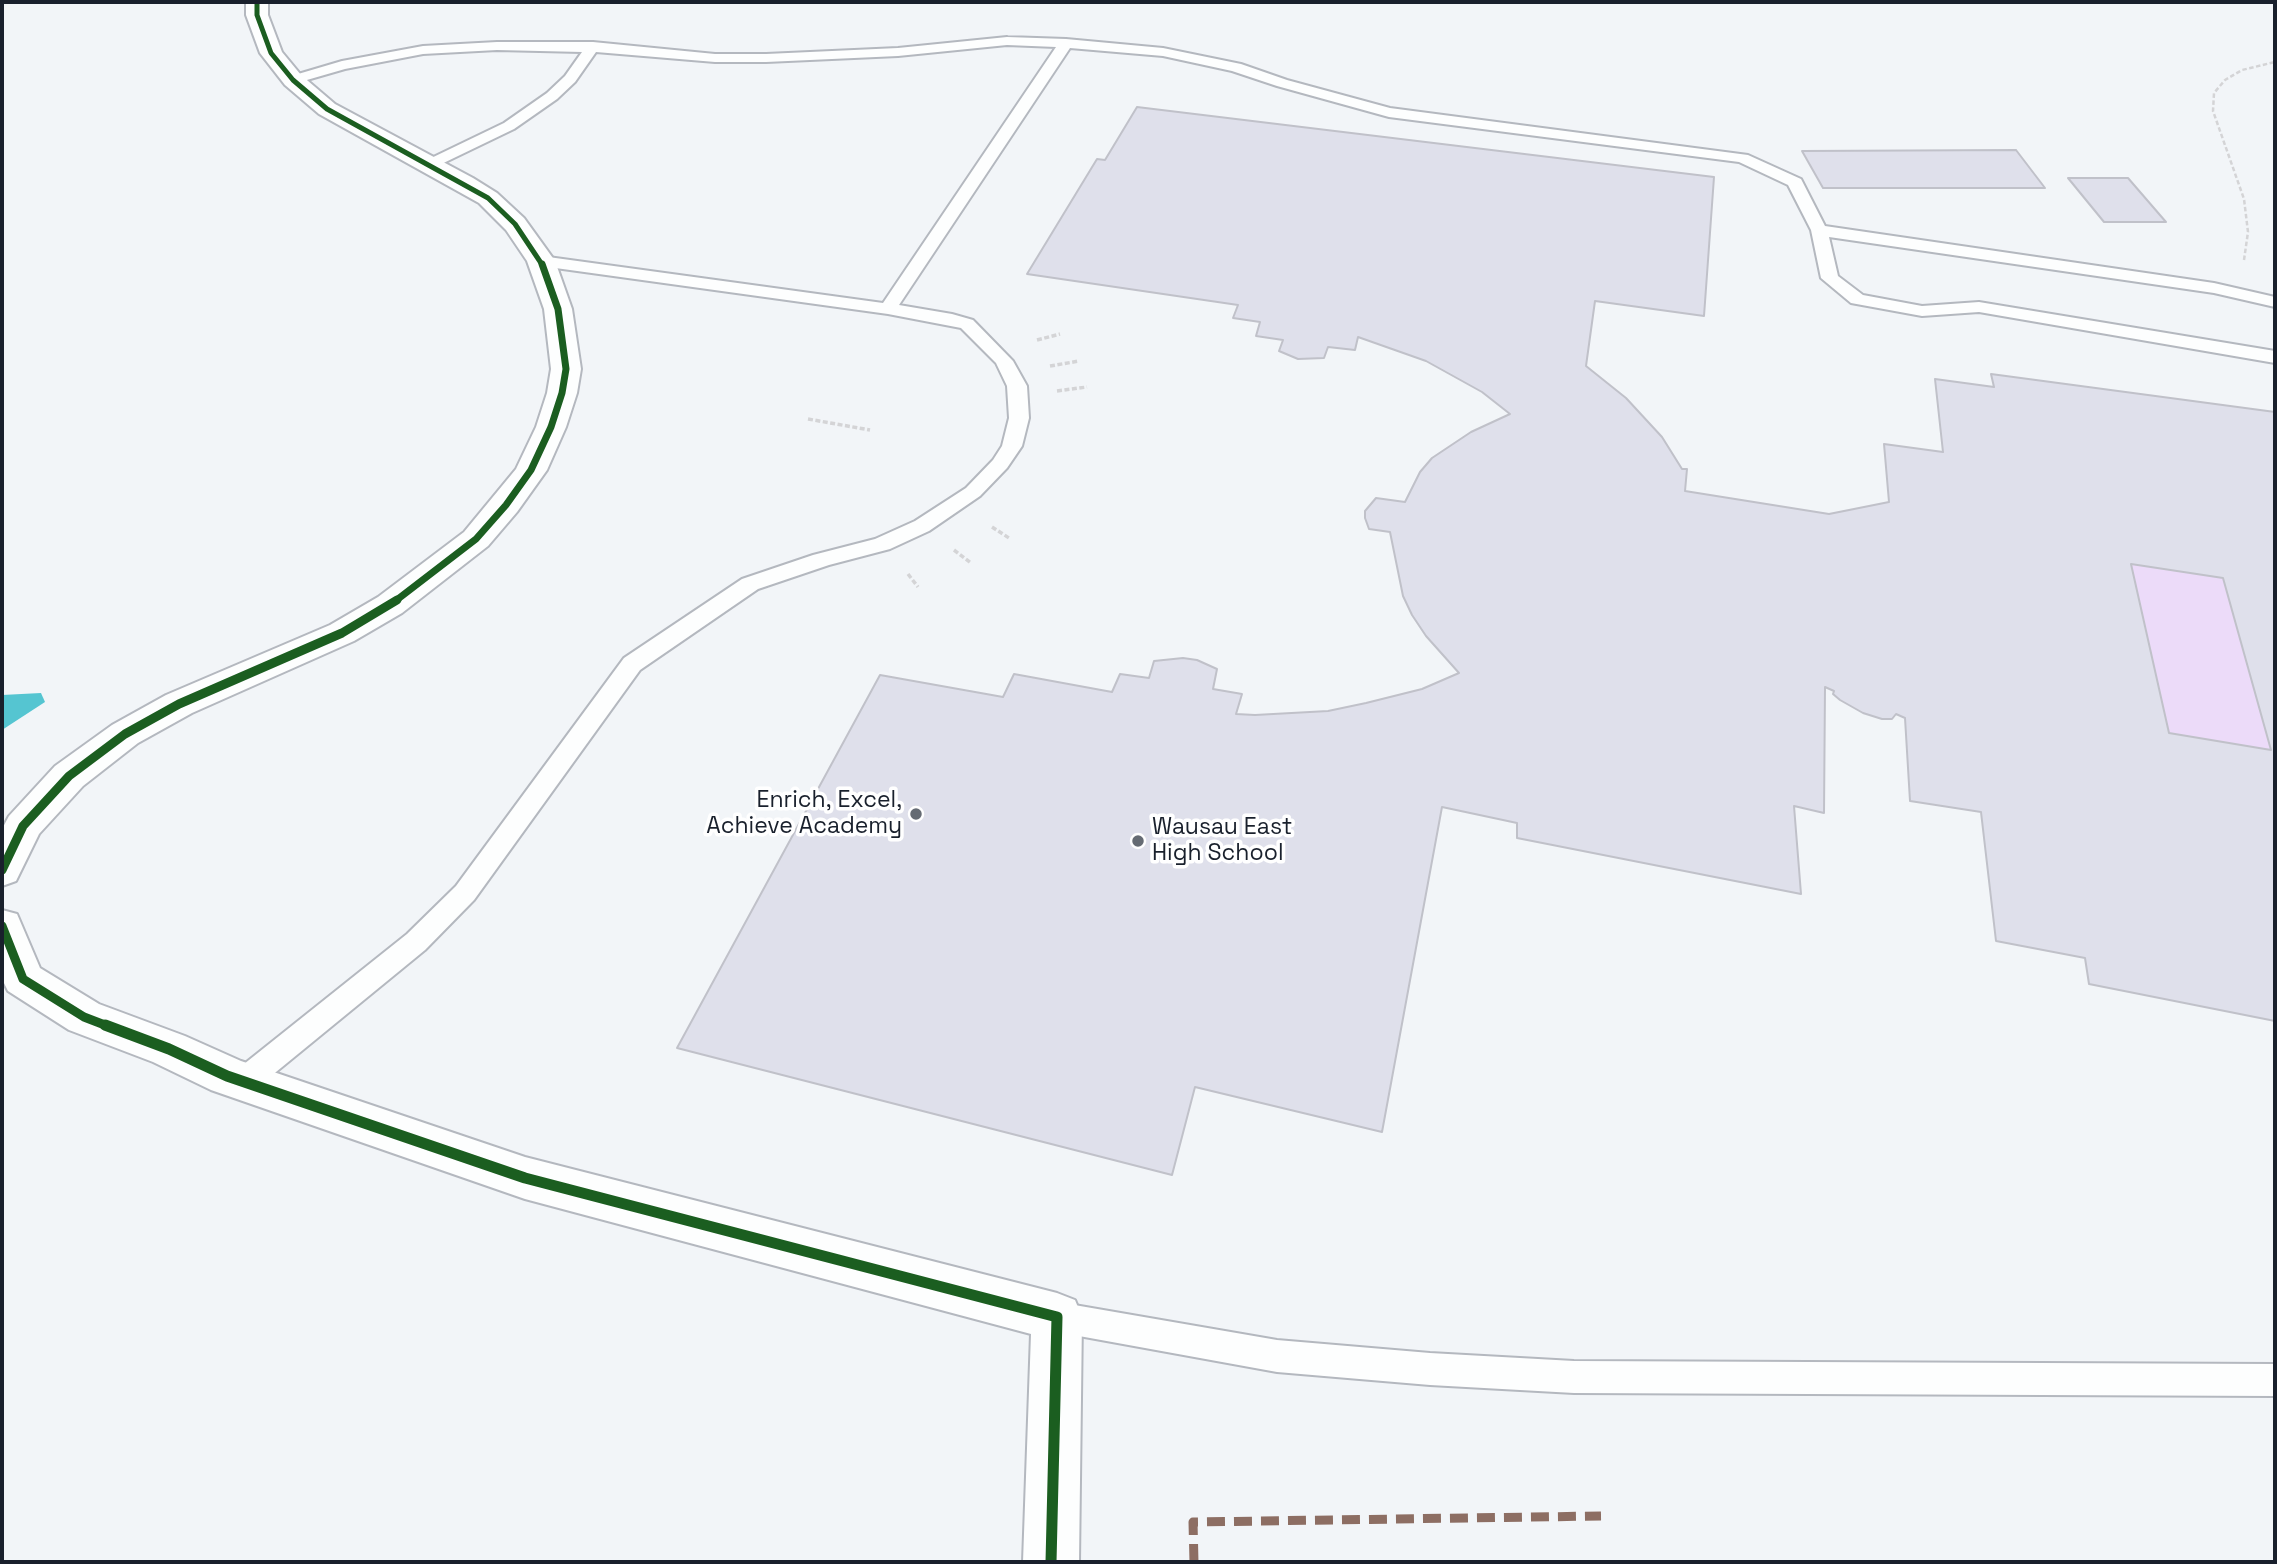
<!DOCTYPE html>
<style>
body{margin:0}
#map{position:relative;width:2277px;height:1564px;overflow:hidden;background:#f2f5f8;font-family:"Space Grotesk",sans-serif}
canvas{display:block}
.frame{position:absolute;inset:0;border:4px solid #19202c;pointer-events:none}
</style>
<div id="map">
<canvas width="2277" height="1564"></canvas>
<div class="frame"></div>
</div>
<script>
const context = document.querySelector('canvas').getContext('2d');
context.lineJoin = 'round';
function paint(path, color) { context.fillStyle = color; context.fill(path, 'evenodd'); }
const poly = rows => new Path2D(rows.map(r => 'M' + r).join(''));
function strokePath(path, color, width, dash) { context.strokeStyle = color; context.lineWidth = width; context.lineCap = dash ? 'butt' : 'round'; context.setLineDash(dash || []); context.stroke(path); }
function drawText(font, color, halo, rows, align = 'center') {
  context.font = font + ' "Space Grotesk",sans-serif'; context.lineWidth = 7; context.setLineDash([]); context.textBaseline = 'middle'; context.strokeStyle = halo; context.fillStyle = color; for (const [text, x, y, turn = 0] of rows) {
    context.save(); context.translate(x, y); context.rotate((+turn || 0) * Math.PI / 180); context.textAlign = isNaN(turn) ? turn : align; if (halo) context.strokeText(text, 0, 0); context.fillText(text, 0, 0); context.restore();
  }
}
paint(poly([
 [2131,564,2223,578,2271,750,2169,733]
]), '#ecdbf9');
paint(poly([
 [41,693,45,702,2,730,2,695]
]), '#55c5d1');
const building = poly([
 [1137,107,1714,177,1704,316,1595,301,1586,366,1626,398,1662,437,1682,469,1687,469,1685,491,1829,514,1889,502,1884,444,1943,452,1935,379,1994,387,1991,374,2275,412,2275,1021,2089,984,2085,958,1996,941,1981,812,1910,801,1905,718,1896,714,1892,719,1882,719,1863,713,1840,700,1833,694,1834,691,1825,687,1824,813,1794,806,1801,894,1517,838,1517,823,1442,807,1382,1132,1195,1087,1172,1175,677,1048,880,675,1003,697,1014,674,1112,692,1120,674,1149,678,1154,661,1183,658,1197,660,1217,669,1213,689,1242,694,1236,714,1255,715,1328,711,1366,703,1422,689,1459,673,1426,636,1412,615,1403,596,1390,532,1369,529,1365,518,1365,511,1376,498,1405,502,1420,472,1432,458,1471,432,1510,414,1482,392,1426,361,1358,337,1355,350,1328,347,1324,358,1298,359,1279,351,1283,340,1256,336,1260,322,1233,318,1238,305,1027,274,1097,159,1105,160,1137,107],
 [2131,564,2223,578,2271,750,2169,733,2131,564],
 [2016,150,2045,188,1823,188,1802,151,2016,150],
 [2068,178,2128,178,2166,222,2104,222,2068,178]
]);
paint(building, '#dfe0eb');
strokePath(building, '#c0c1c9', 2);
const lane = poly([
 [1007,37,1066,39,1163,48,1241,64,1287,80,1390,108,1748,155,1801,179,1825,226,2214,283,2275,297,2275,307,2214,293,1829,237,1838,276,1863,295,1922,306,1979,302,2275,351,2275,363,1979,312,1922,316,1851,303,1821,278,1811,230,1788,185,1739,162,1389,117,1277,86,1232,71,1163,56,1070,48,899,305,952,314,973,320,1013,361,1027,386,1029,418,1022,446,1007,468,980,496,929,531,890,549,829,565,758,589,640,670,474,900,425,950,254,1090,244,1093,234,1090,230,1081,234,1072,407,934,456,886,624,658,742,579,813,555,875,539,915,521,966,488,993,460,1002,446,1009,418,1007,386,996,363,961,328,888,314,541,266,532,261,535,257,541,256,883,303,1056,47,1007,45,898,56,766,62,715,62,596,52,575,82,557,99,514,129,429,170,423,168,421,165,423,162,504,123,547,93,565,76,582,52,497,50,423,54,345,69,293,84,288,83,286,80,288,77,342,61,423,46,497,42,593,42,715,54,766,54,898,48,1007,37],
 [1057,1302,1277,1340,1430,1353,1574,1361,2275,1364,2275,1396,1574,1393,1430,1385,1277,1372,1057,1332,1046,1328,1041,1317,1046,1306,1057,1302]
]);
const street = poly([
 [246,2,268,2,268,15,282,52,301,75,335,104,473,178,497,193,524,218,555,261,572,309,581,369,577,393,566,427,547,470,517,512,488,546,402,613,354,641,192,713,138,743,83,786,39,834,16,881,2,886,2,829,9,816,55,766,112,725,166,695,330,625,378,597,464,532,516,469,536,427,547,393,551,369,544,309,527,261,506,230,479,203,319,114,285,85,260,53,246,15,246,2],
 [2,910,17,914,40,968,99,1004,185,1036,241,1061,525,1157,1057,1293,1075,1300,1082,1317,1079,1562,1023,1562,1031,1334,525,1199,211,1090,153,1062,69,1030,8,991,2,979,2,910]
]);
strokePath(lane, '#b4b8bf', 4);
strokePath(street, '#b4b8bf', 4);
strokePath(poly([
 [2244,260,2248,232,2244,199,2213,111,2214,93,2225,80,2242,70,2275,62]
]), '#d4d4d6', 2.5, [4.5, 2.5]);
strokePath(poly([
 [1037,340,1060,334],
 [1050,366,1079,361],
 [1057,391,1087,387],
 [808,419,870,430],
 [992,527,1009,538],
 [954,550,971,563],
 [908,574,918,587]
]), '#d4d4d6', 3.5, [5, 2.5]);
paint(lane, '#fdfefe');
paint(street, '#fdfefe');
strokePath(poly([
 [1194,1562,1193,1522,1601,1516]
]), '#8d6e63', 9, [18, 9]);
strokePath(poly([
 [257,2,257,15,271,53,293,80,327,109,488,198,515,224,543,266]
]), '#1b5e20', 5);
strokePath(poly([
 [394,602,476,539,506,505,531,470,551,427,562,393,566,369,558,309,542,264]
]), '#1b5e20', 7);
strokePath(poly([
 [2,870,23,826,69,776,125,734,179,704,342,633,397,600],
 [2,926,23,979,84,1017,110,1027]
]), '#1b5e20', 9);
strokePath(poly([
 [105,1025,169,1049,227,1076,525,1178,1057,1317,1051,1562]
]), '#1b5e20', 11);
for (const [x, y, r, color] of [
 [916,814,7,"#656b73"],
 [1138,841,7,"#656b73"]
]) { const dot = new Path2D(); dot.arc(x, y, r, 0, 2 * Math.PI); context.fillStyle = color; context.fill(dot); strokePath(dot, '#fff', 2.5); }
drawText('23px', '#19202c', '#fff', [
 ["Enrich, Excel,",902,801],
 ["Achieve Academy",902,827],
 ["Wausau East",1152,828,"left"],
 ["High School",1152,854,"left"]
], 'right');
</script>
